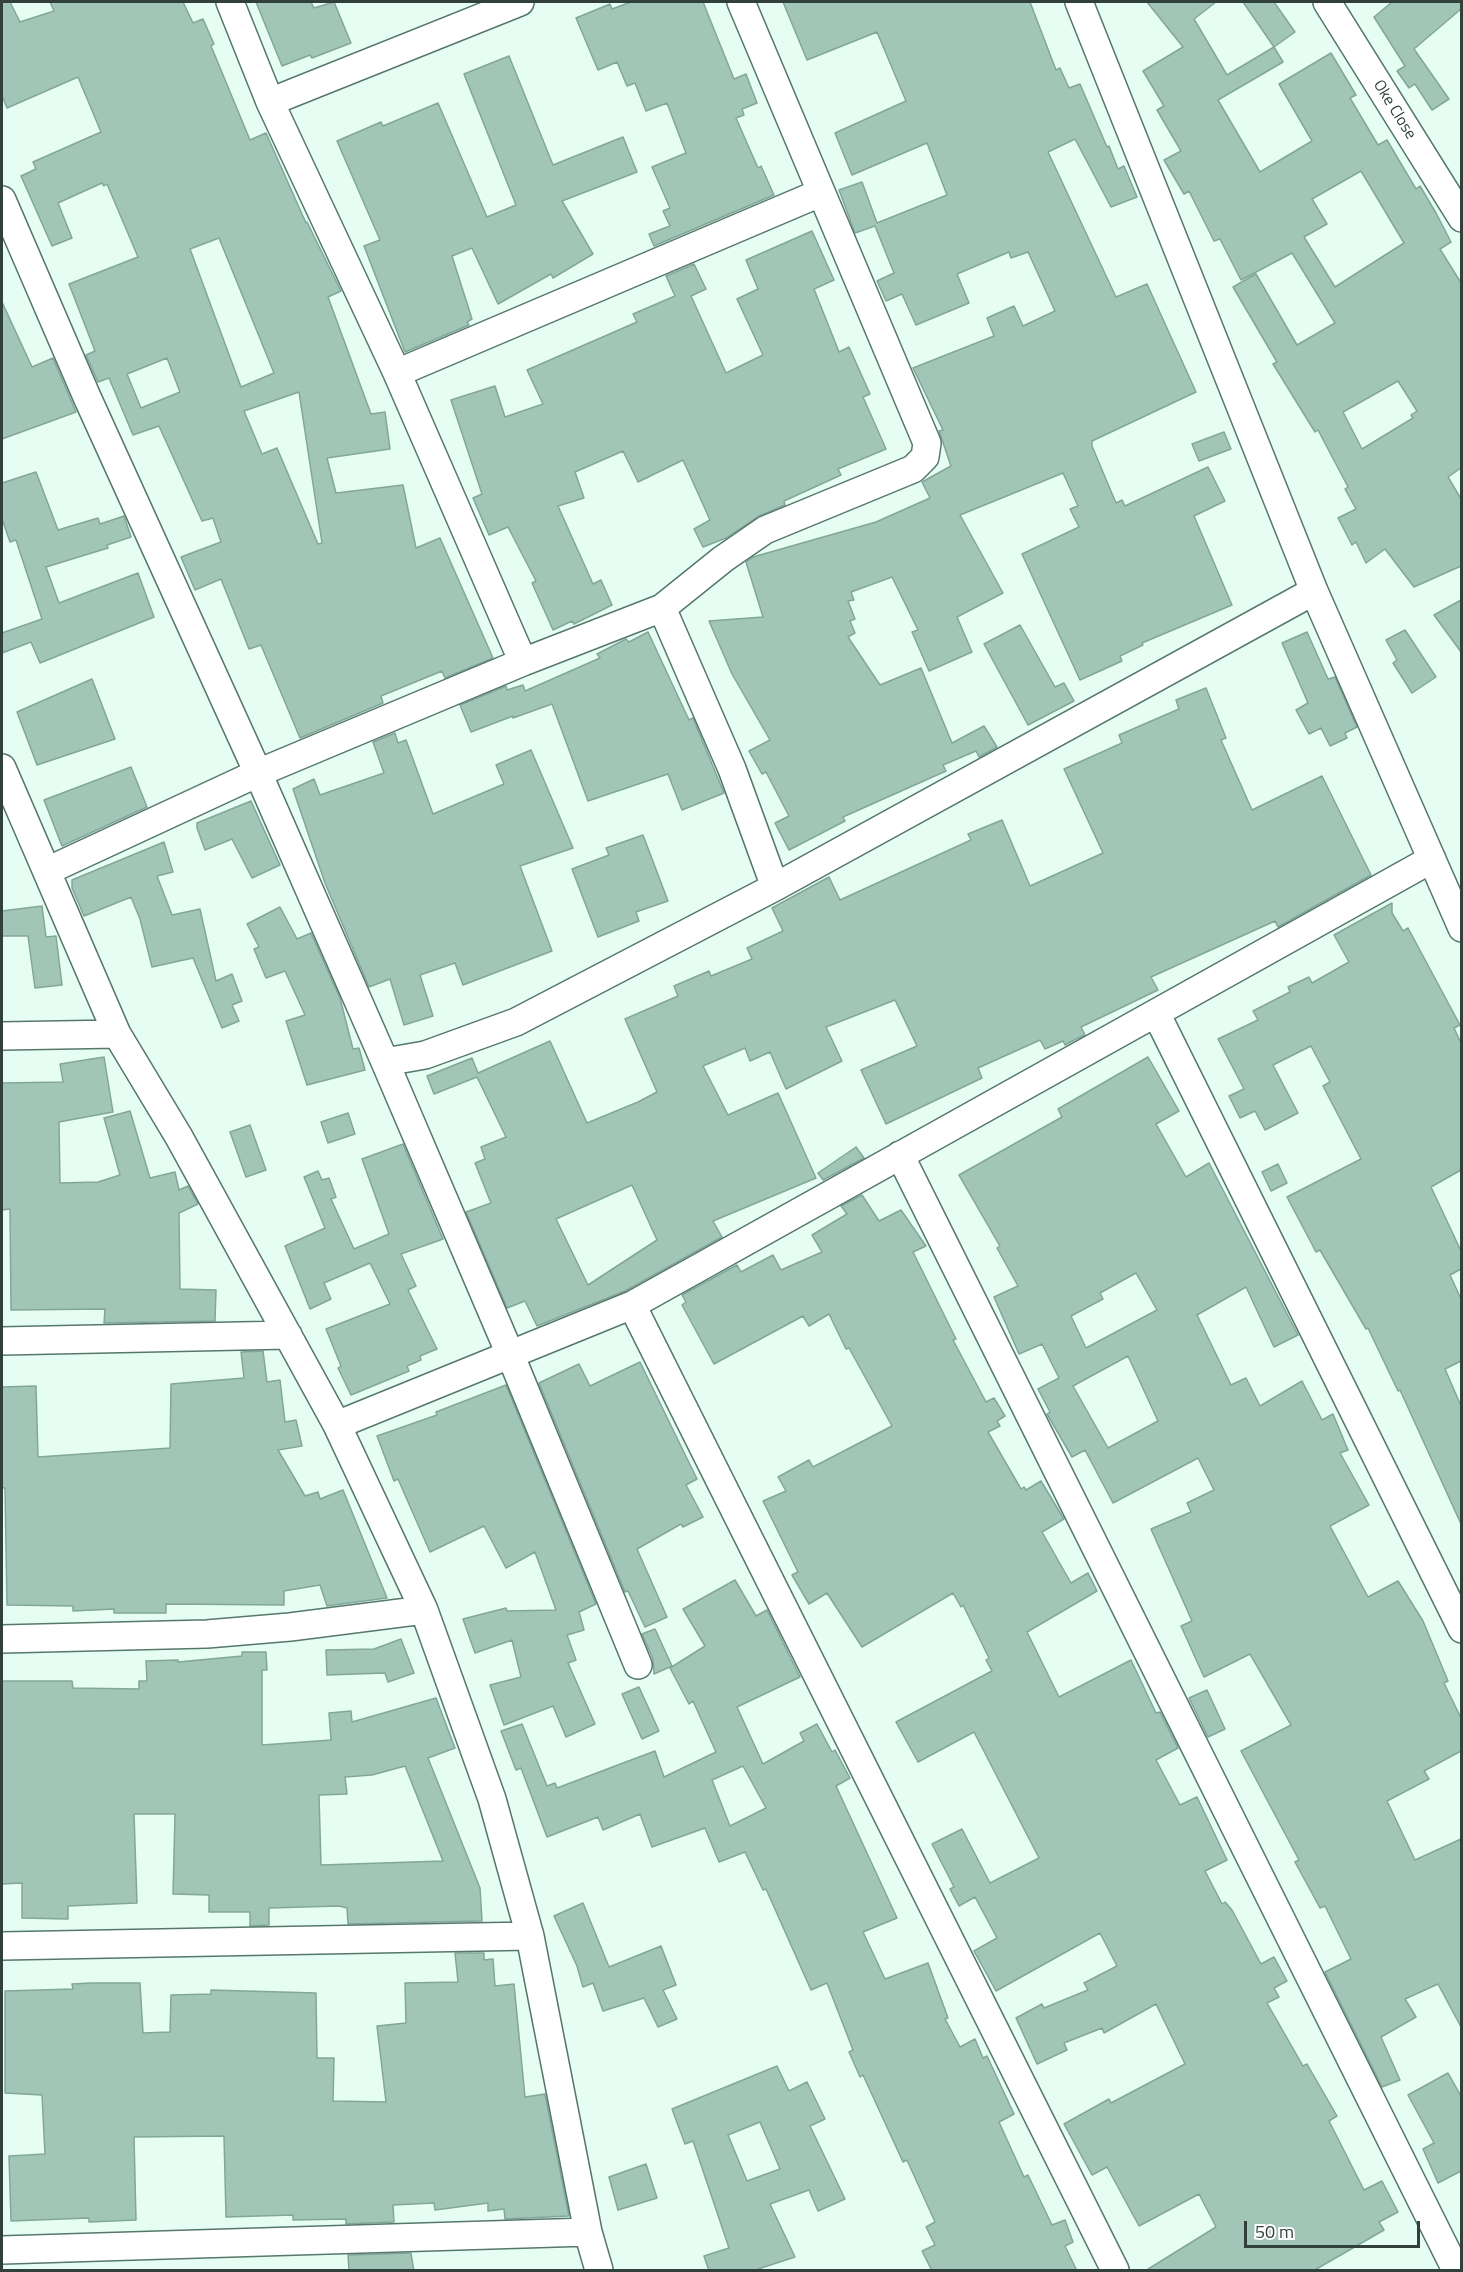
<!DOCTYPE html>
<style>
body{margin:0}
#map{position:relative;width:1463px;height:2272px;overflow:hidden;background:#e6fdf3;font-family:"Titillium Web",sans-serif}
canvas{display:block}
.frame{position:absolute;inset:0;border:3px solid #31403a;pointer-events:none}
.scale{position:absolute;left:1244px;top:2221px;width:176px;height:27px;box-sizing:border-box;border:3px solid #31403a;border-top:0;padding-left:8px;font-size:18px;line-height:21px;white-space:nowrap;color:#31403a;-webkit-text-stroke:4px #fff;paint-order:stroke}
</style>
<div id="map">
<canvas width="1463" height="2272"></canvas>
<div class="frame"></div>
<div class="scale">50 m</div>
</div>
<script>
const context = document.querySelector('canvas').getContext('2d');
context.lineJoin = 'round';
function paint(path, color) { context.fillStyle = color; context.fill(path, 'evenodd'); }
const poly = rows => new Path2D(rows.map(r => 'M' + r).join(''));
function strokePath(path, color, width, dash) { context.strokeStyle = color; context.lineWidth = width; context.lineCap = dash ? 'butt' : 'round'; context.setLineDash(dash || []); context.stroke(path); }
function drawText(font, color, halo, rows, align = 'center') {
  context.font = font + ' "Titillium Web",sans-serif'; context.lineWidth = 6; context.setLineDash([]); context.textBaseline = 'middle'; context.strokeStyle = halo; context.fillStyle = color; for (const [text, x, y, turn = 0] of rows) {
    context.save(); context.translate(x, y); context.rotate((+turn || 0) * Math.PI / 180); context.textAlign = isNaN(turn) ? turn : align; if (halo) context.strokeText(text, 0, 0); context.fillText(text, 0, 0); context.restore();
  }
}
const building = poly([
 [2,2,10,2,20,22,54,11,50,2,183,2,193,23,203,19,214,44,211,46,250,140,266,133,306,223,307,222,341,291,328,297,371,414,385,412,390,449,327,458,336,493,403,485,416,548,440,538,493,658,445,678,442,671,381,696,383,703,300,738,261,645,249,649,221,579,195,590,181,557,221,542,213,518,202,521,159,426,133,435,109,378,98,382,86,355,95,351,69,284,138,257,107,184,104,186,102,183,58,203,72,238,52,246,21,176,36,169,33,162,101,132,78,77,7,108,2,96,2,2],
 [219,238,274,373,241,387,190,249,219,238],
 [167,358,180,392,141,408,127,374,167,358],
 [299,392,322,543,318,544,277,448,262,454,244,411,299,392],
 [256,2,311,2,314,8,334,2,351,43,312,58,310,55,282,66,256,2],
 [631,2,703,2,734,79,746,74,757,103,742,109,744,115,736,118,758,168,761,166,774,195,654,246,649,234,670,226,663,211,670,208,652,167,686,153,667,103,646,111,635,83,627,86,617,62,598,70,576,18,610,4,612,9,631,2],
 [783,2,1030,2,1056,70,1060,68,1069,88,1080,84,1107,147,1109,146,1118,169,1124,166,1137,197,1111,207,1075,139,1048,152,1116,297,1147,284,1196,392,1092,441,1092,446,1116,503,1122,500,1125,506,1208,467,1225,501,1194,516,1232,605,1142,643,1143,645,1120,656,1122,661,1080,680,1022,554,1079,527,1070,509,1078,506,1063,473,960,515,1003,593,957,617,972,652,929,671,912,632,918,630,892,577,851,592,854,600,848,601,855,619,850,621,855,633,848,637,880,685,921,668,952,743,984,726,997,747,979,757,976,751,943,765,946,771,843,817,845,821,789,850,775,823,789,816,766,772,762,774,749,751,770,740,732,674,709,621,763,617,746,562,753,557,876,522,930,498,922,482,951,466,939,431,943,430,913,368,994,336,987,318,1014,306,1023,326,1055,311,1028,252,1011,258,1009,252,957,274,969,303,916,325,902,294,886,301,877,281,894,273,875,226,855,233,839,190,862,182,877,223,947,195,927,143,852,175,835,133,906,101,877,32,807,60,783,2],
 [1147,2,1216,2,1194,19,1227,75,1274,47,1283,62,1218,100,1260,172,1312,141,1279,84,1331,53,1356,95,1350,98,1378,145,1387,140,1416,189,1420,186,1436,213,1451,242,1440,249,1461,283,1461,468,1448,477,1461,499,1461,566,1414,587,1385,549,1366,563,1356,542,1352,545,1338,518,1356,509,1345,489,1348,487,1318,430,1315,432,1273,364,1277,362,1233,287,1256,274,1297,345,1335,323,1292,253,1241,280,1220,239,1214,241,1189,191,1184,194,1164,160,1181,151,1157,110,1164,106,1143,71,1183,47,1147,2],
 [1361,171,1404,243,1335,287,1304,237,1327,224,1312,199,1361,171],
 [1398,381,1417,411,1411,415,1413,418,1362,449,1343,412,1398,381],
 [1243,2,1274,2,1295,32,1274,47,1243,2],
 [1392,2,1461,2,1461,9,1414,49,1449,99,1432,110,1415,84,1409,88,1397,71,1405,66,1374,17,1392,2],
 [509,56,553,165,623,137,637,172,562,201,593,254,553,278,551,274,498,304,472,248,452,256,472,319,467,322,469,325,405,352,364,246,380,240,337,141,381,122,383,126,438,103,487,217,516,205,464,74,509,56],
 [812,231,834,280,814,289,839,352,849,347,870,394,863,397,886,449,838,469,841,475,784,501,785,505,759,516,726,538,703,547,694,529,710,520,683,460,638,482,623,451,575,472,584,498,558,506,593,584,601,580,612,605,574,624,572,621,553,630,532,583,536,581,508,527,489,535,473,498,482,494,451,400,495,386,505,417,543,404,527,370,637,322,633,314,675,296,666,276,694,264,706,289,691,296,726,373,763,355,737,299,758,289,746,260,812,231],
 [2,302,32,367,53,358,76,412,2,439,2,302],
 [1224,432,1231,449,1199,461,1192,444,1224,432],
 [36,472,58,530,98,518,100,524,124,516,131,537,107,545,108,548,46,567,59,603,138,573,154,617,40,663,31,642,2,653,2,633,42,619,16,540,10,542,2,519,2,483,36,472],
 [1461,600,1461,652,1434,615,1461,600],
 [1020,625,1055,687,1064,683,1074,701,1028,725,984,644,1020,625],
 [1405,630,1436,677,1412,693,1393,663,1397,660,1386,640,1405,630],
 [648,632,689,720,693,718,724,793,682,810,668,774,588,801,552,704,513,718,513,716,471,732,460,705,506,686,507,690,523,685,525,691,600,658,597,654,626,639,629,642,648,632],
 [1307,632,1328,679,1335,677,1357,727,1345,733,1347,738,1330,746,1321,728,1309,734,1296,710,1308,703,1282,643,1307,632],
 [92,679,115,739,37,765,17,712,92,679],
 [1206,688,1226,738,1221,740,1252,810,1322,776,1371,875,1278,927,1275,921,1151,977,1158,990,1081,1027,1085,1035,1076,1039,1065,1045,1063,1041,1045,1049,1040,1040,978,1068,982,1078,886,1124,861,1070,917,1046,895,1000,826,1027,842,1061,786,1089,770,1052,750,1061,745,1048,703,1066,728,1115,778,1093,816,1178,713,1221,722,1237,625,1291,537,1326,525,1301,507,1308,466,1212,491,1203,475,1163,485,1159,481,1147,506,1137,477,1077,434,1094,427,1076,472,1058,478,1073,550,1041,587,1123,638,1102,657,1092,625,1019,678,996,674,986,709,971,711,976,752,959,747,948,783,931,772,908,829,877,840,900,971,840,968,834,1002,820,1030,886,1103,853,1064,769,1122,743,1119,735,1179,709,1176,700,1206,688],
 [632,1185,657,1240,588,1285,556,1219,632,1185],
 [395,733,398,743,406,740,433,814,504,784,496,765,531,750,573,848,520,866,552,951,463,985,455,963,420,975,433,1016,404,1025,390,979,369,987,325,883,293,789,314,779,320,795,384,773,373,742,395,733],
 [131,767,147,807,62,846,44,800,131,767],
 [251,801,280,865,252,878,232,839,205,850,197,828,197,823,251,801],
 [643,835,668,901,636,912,639,921,598,937,572,869,609,855,606,848,643,835],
 [164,842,173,872,157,876,172,915,200,909,216,981,232,974,242,1001,232,1005,239,1021,222,1028,193,958,152,967,140,919,131,897,84,916,72,888,72,880,164,842],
 [1392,903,1392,913,1403,931,1408,928,1460,1025,1454,1028,1461,1043,1461,1170,1431,1187,1461,1251,1461,1269,1450,1275,1461,1299,1461,1361,1445,1369,1461,1406,1461,1524,1400,1390,1398,1391,1368,1328,1366,1329,1320,1250,1316,1252,1287,1197,1361,1159,1323,1086,1330,1082,1311,1046,1273,1065,1298,1113,1265,1130,1255,1111,1240,1118,1229,1096,1244,1089,1218,1039,1258,1020,1253,1011,1290,992,1288,987,1309,977,1312,983,1349,962,1334,935,1392,903],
 [42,906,46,937,56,936,62,985,35,988,28,936,2,936,2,911,42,906],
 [280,907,297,939,311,933,340,998,353,1049,359,1048,365,1070,307,1085,286,1021,305,1015,285,971,266,978,254,949,259,947,247,924,280,907],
 [104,1057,113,1112,59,1122,60,1183,98,1182,120,1175,104,1118,130,1111,150,1178,175,1172,179,1190,188,1186,198,1204,179,1213,180,1289,216,1290,215,1321,104,1323,105,1309,11,1310,10,1209,2,1210,2,1083,63,1082,60,1064,104,1057],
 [1148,1057,1179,1111,1156,1124,1186,1177,1209,1163,1298,1335,1274,1347,1246,1287,1197,1315,1231,1385,1246,1378,1260,1406,1302,1381,1322,1420,1333,1414,1348,1450,1340,1453,1369,1505,1330,1526,1368,1597,1398,1581,1423,1621,1448,1681,1444,1683,1461,1718,1461,1751,1424,1771,1429,1779,1387,1801,1415,1860,1461,1839,1461,2027,1438,1984,1405,1999,1416,2017,1381,2037,1400,2080,1382,2087,1325,1972,1351,1959,1325,1906,1320,1908,1295,1862,1299,1860,1241,1751,1291,1725,1250,1654,1204,1677,1181,1626,1192,1621,1151,1529,1191,1512,1187,1503,1214,1490,1198,1458,1113,1503,1085,1450,1072,1457,1047,1414,1050,1412,1038,1389,1059,1378,1042,1344,1019,1354,994,1297,1018,1286,997,1248,1000,1246,959,1175,1062,1117,1058,1109,1148,1057],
 [1136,1273,1157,1310,1086,1348,1071,1316,1103,1299,1100,1293,1136,1273],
 [1128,1356,1158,1421,1108,1448,1073,1386,1128,1356],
 [348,1113,355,1134,328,1143,321,1122,348,1113],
 [250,1125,266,1170,246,1177,230,1132,250,1125],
 [403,1144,443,1239,401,1254,416,1286,408,1290,437,1349,420,1356,421,1360,407,1366,409,1371,351,1395,338,1368,341,1366,326,1329,390,1304,370,1263,324,1283,331,1299,310,1309,285,1246,325,1228,304,1177,318,1171,322,1180,329,1178,336,1197,331,1199,354,1249,389,1234,362,1159,403,1144],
 [856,1147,864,1158,823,1180,818,1173,856,1147],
 [1278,1164,1287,1183,1271,1191,1262,1172,1278,1164],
 [862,1195,879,1221,901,1210,926,1246,913,1252,956,1339,953,1340,986,1402,994,1398,1005,1416,997,1421,1000,1426,988,1432,1021,1489,1024,1487,1026,1490,1041,1481,1064,1519,1042,1532,1071,1583,1088,1573,1097,1591,1027,1632,1059,1697,1131,1660,1156,1713,1160,1712,1178,1748,1156,1760,1180,1805,1197,1797,1227,1860,1205,1871,1222,1904,1225,1902,1232,1910,1261,1964,1274,1957,1287,1981,1274,1988,1279,1997,1267,2003,1303,2066,1307,2064,1337,2116,1329,2121,1364,2190,1382,2181,1398,2212,1379,2222,1384,2230,1313,2271,1145,2271,1216,2227,1199,2194,1139,2226,1107,2167,1092,2175,1064,2124,1109,2099,1111,2103,1185,2064,1156,2004,1104,2033,1102,2028,1064,2043,1067,2050,1037,2064,1016,2018,1042,2004,1044,2008,1088,1990,1084,1983,1117,1966,1100,1933,996,1991,974,1951,997,1938,975,1897,959,1906,950,1889,954,1887,932,1844,962,1829,990,1883,1039,1858,974,1732,918,1762,896,1722,992,1671,986,1660,989,1658,963,1605,961,1607,953,1593,862,1647,827,1593,809,1604,792,1575,798,1572,763,1501,786,1491,778,1477,809,1460,813,1467,892,1426,849,1348,846,1349,829,1314,809,1326,803,1316,714,1364,682,1305,686,1302,682,1295,737,1265,741,1272,773,1255,781,1270,822,1252,812,1235,847,1214,841,1206,862,1195],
 [263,1351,267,1382,280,1380,285,1422,296,1420,302,1446,278,1450,305,1496,318,1492,320,1499,343,1490,387,1598,327,1606,320,1585,284,1591,284,1605,166,1604,166,1613,114,1613,114,1609,73,1611,73,1606,7,1605,5,1488,2,1488,2,1387,36,1386,38,1457,170,1448,171,1384,244,1378,241,1352,263,1351],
 [640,1362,697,1479,686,1485,703,1517,683,1527,681,1524,637,1549,667,1617,645,1627,628,1591,625,1592,539,1383,579,1364,590,1386,640,1362],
 [506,1385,596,1604,579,1612,584,1630,567,1635,576,1660,568,1663,595,1724,566,1737,553,1706,504,1725,490,1685,521,1677,512,1640,475,1653,463,1619,506,1608,507,1611,556,1610,535,1552,506,1568,484,1526,430,1552,398,1479,394,1481,377,1436,437,1415,436,1412,506,1385],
 [735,1580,756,1616,767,1610,800,1677,737,1707,763,1764,804,1741,800,1733,817,1724,832,1752,835,1750,850,1778,836,1786,897,1918,863,1932,885,1979,928,1963,948,2018,945,2019,960,2047,975,2039,983,2058,987,2056,1014,2114,999,2122,1024,2177,1028,2175,1052,2225,1065,2220,1073,2242,1065,2246,1077,2271,932,2271,922,2251,935,2245,926,2227,935,2222,907,2160,903,2162,863,2075,860,2077,849,2052,853,2050,827,1983,811,1990,766,1889,763,1890,745,1852,719,1862,705,1828,652,1847,640,1814,603,1830,598,1817,547,1837,521,1768,516,1770,501,1731,522,1724,547,1786,555,1783,557,1788,655,1751,664,1777,716,1752,693,1701,689,1704,670,1668,705,1646,683,1609,735,1580],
 [743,1766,766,1808,730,1826,712,1780,743,1766],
 [655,1629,672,1666,654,1674,653,1659,642,1634,655,1629],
 [401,1639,414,1673,388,1682,385,1673,327,1675,326,1650,374,1649,401,1639],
 [242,1652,266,1652,267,1670,262,1670,262,1745,331,1740,329,1713,351,1711,352,1722,436,1698,455,1748,428,1758,480,1888,482,1921,348,1924,347,1908,339,1906,269,1908,269,1925,250,1926,250,1912,209,1912,209,1895,173,1894,175,1814,134,1814,137,1903,68,1906,68,1919,22,1918,22,1883,2,1884,2,1681,72,1681,73,1688,139,1689,139,1681,147,1681,146,1661,178,1660,178,1662,242,1656,242,1652],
 [405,1766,443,1861,321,1865,319,1795,347,1794,345,1777,372,1775,405,1766],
 [639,1687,659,1731,642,1739,622,1694,639,1687],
 [1207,1690,1225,1729,1208,1737,1189,1698,1207,1690],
 [583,1903,609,1967,661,1946,676,1985,663,1990,677,2019,658,2027,644,1998,603,2011,593,1983,583,1987,577,1966,554,1916,583,1903],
 [455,1953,484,1953,484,1960,493,1959,495,1986,514,1984,525,2097,545,2094,569,2216,505,2219,504,2209,488,2211,488,2203,435,2210,434,2203,393,2205,394,2222,346,2224,346,2219,293,2220,293,2215,226,2217,224,2136,134,2137,136,2220,89,2222,89,2218,11,2221,9,2156,45,2154,42,2095,5,2093,5,1991,73,1989,72,1984,91,1983,140,1983,143,2033,170,2032,171,1995,211,1994,211,1990,316,1993,317,2058,334,2058,333,2101,386,2102,377,2026,406,2023,405,1983,458,1982,455,1953],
 [777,2066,789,2091,807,2082,825,2119,810,2126,845,2199,818,2211,809,2190,770,2204,795,2257,752,2271,709,2271,704,2256,729,2248,693,2141,685,2144,672,2109,777,2066],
 [760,2122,780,2169,747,2181,728,2135,760,2122],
 [1448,2073,1461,2096,1461,2171,1438,2183,1423,2149,1434,2143,1408,2095,1448,2073],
 [646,2164,657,2198,618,2210,609,2177,646,2164],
 [411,2253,414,2271,349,2271,348,2255,411,2253]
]);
paint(building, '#a1c6b7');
strokePath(building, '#82a798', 1.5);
const minor = poly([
 [230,2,270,102,397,373,523,662],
 [1079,2,1314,591,1462,928],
 [1327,2,1462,218],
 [270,102,520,2],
 [2,200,87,397,258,773,385,1062,510,1354,638,1665],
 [397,373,820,193],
 [662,608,732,769,775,887],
 [2,768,117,1034,179,1137,337,1425,424,1610,492,1799,530,1936,588,2232,599,2270],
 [47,871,258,773,523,662,662,608,723,559,765,530,913,469,925,457,927,443,741,2],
 [1156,1013,1462,1629],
 [2,1036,117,1034],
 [385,1062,425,1055,516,1022,775,887,1314,591],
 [900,1155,1456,2270],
 [632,1305,1115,2270],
 [2,1341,288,1335],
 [337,1425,632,1305,1432,859],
 [2,1639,207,1634,290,1627,424,1610],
 [2,1946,530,1936],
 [2,2250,588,2232]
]);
strokePath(minor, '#55786b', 30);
strokePath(minor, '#fff', 27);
drawText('16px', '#31403a', '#fff', [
 ["Oke Close",1394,110,58]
]);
</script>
